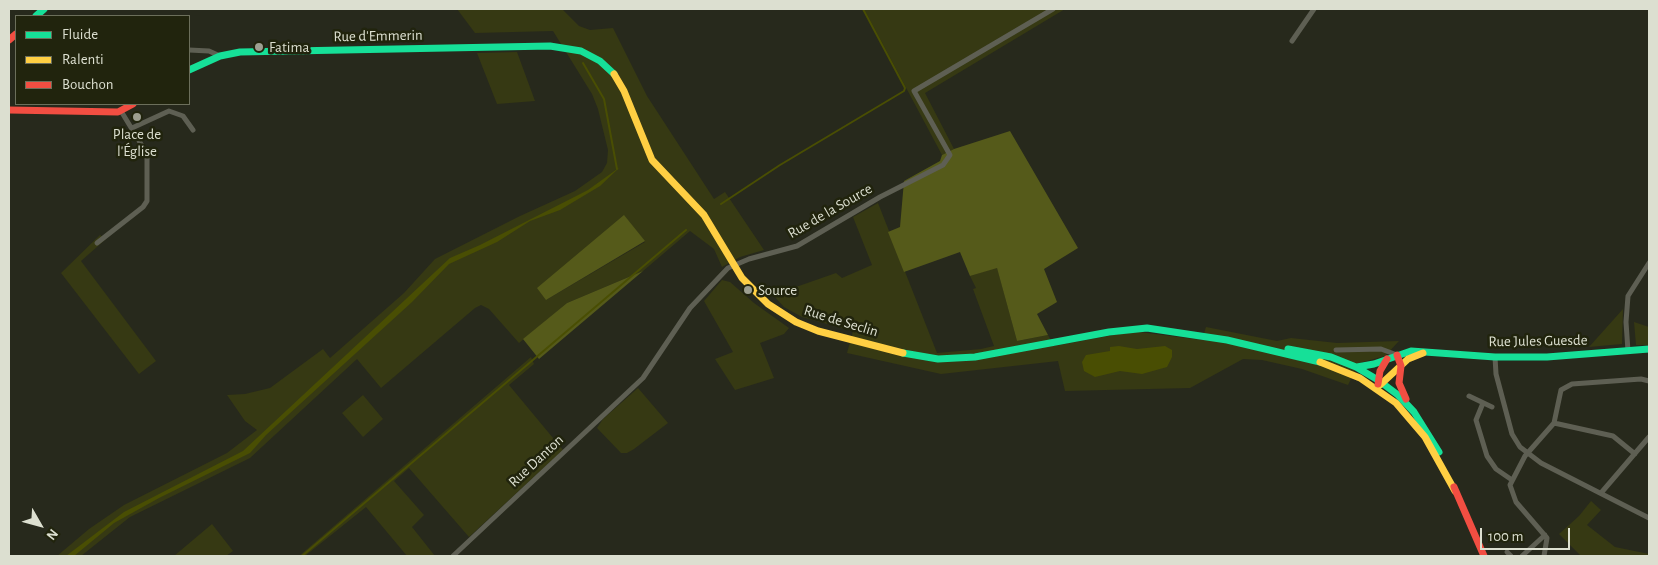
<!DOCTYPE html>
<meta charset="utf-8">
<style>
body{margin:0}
#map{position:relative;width:1658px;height:565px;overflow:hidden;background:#27291c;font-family:"Alegreya Sans",sans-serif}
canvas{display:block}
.frame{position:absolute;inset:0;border:10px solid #dcdfd0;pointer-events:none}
.legend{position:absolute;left:15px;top:15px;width:175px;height:90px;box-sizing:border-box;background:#21240d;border:1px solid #6c6f5b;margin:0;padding:6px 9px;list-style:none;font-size:15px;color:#dcdfd0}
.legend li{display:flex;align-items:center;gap:10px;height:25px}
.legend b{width:25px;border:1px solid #6c6f5b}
.north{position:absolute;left:15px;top:500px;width:50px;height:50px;-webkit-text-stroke:4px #21240d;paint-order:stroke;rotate:128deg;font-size:14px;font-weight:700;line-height:20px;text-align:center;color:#dcdfd0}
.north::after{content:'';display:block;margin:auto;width:18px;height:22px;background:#dcdfd0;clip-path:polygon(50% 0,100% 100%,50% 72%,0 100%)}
.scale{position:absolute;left:1480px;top:528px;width:90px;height:22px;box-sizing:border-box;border:2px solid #dcdfd0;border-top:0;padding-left:6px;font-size:15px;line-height:18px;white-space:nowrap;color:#dcdfd0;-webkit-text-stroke:4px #21240d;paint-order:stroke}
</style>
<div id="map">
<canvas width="1658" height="565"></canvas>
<div class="frame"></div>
<ul class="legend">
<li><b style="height:6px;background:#16e098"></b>Fluide</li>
<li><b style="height:6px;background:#ffcf43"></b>Ralenti</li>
<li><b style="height:6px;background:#f24e42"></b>Bouchon</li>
</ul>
<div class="north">N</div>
<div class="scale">100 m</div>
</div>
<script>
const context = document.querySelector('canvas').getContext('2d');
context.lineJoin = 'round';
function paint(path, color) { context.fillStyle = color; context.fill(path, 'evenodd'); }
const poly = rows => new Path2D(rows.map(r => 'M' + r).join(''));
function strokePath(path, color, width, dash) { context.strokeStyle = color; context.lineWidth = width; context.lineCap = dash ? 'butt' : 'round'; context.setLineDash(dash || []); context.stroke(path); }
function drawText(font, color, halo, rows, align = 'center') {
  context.font = font + ' "Alegreya Sans",sans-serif'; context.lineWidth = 5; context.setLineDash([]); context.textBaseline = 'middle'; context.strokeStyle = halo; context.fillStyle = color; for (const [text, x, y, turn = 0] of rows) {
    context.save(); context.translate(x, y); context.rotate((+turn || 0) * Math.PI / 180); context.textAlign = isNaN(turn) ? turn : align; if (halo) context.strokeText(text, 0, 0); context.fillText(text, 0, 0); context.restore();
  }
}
paint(poly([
 [457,9,562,9,579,26,590,30,613,28,647,96,714,199,725,192,764,250,740,257,722,267,714,249,690,231,643,271,567,303,519,343,489,309,481,305,475,308,381,388,357,359,250,458,130,517,81,556,57,556,89,529,124,505,227,453,257,430,245,421,227,395,245,394,270,388,323,349,330,358,404,293,435,259,520,216,575,191,602,172,607,163,608,150,598,109,592,94,553,31,475,33],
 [624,216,645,242,546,300],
 [864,9,1065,9,925,93,954,149,942,155],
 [517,52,535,101,497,104,477,53],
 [878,203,937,353,981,349,994,346,973,289,976,288,970,276,997,267,1017,341,1048,335,1054,346,1119,334,1139,332,1202,340,1206,327,1277,341,1291,338,1337,343,1399,341,1385,356,1359,363,1348,385,1302,369,1262,360,1243,359,1190,388,1065,391,1058,361,941,374,847,353,853,331,802,317,784,307,773,295,836,273,842,278,872,265,853,217],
 [100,235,106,239,81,261,156,361,139,374,61,273],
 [722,280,730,282,754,303,789,328,784,334,760,343,774,378,735,390,715,359,733,352,704,301],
 [1623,309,1622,344,1589,347],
 [1634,322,1649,327,1649,345,1636,345],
 [531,357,534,364,509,385,563,450,469,537,409,468,394,481,424,515,412,527,435,556,407,556,366,507,305,556,299,556],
 [638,388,668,423,634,449,627,453,621,453,597,428,603,419],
 [363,395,383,419,363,437,342,413],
 [1591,501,1601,510,1587,525,1615,547,1649,554,1649,556,1581,556,1559,534,1579,516],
 [212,524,233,551,226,556,174,556]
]), '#363913');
paint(poly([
 [1010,131,1078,248,1044,269,1057,302,1037,314,1048,335,1017,341,997,268,970,276,960,252,904,272,888,232,900,227,904,181,940,161,942,155,954,149],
 [624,215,645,241,546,300,537,288],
 [643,271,539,359,523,339,567,303]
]), '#555a1a');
paint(poly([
 [620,167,600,186,560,210,530,221,497,242,449,264,412,302,266,435,250,453,159,498,114,523,74,556,66,556,124,512,243,451,450,258,480,245,588,190],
 [1119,346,1137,349,1165,346,1172,350,1172,357,1167,367,1142,374,1120,371,1095,377,1084,371,1082,362,1086,355,1110,351,1110,347]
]), '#494e03');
strokePath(poly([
 [583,63,604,99,617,169],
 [721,204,780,165,904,91,905,88,863,9],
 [302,556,686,230]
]), '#494e03', 2);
strokePath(poly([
 [1292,41,1314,9],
 [189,50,209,51,220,56],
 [132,128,169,111,183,116,193,130],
 [97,243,143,207,147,201,147,154,121,111],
 [1336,350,1381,349,1397,355],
 [1628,351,1626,322,1628,296,1649,263],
 [1495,357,1496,374,1512,434,1520,447,1541,463,1649,518],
 [1469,396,1492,407],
 [1483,403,1476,420,1487,456,1496,469,1512,480],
 [1554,423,1613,436,1635,454],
 [1601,493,1649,437],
 [1507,552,1511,556],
 [453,556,643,378,690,308,728,268,749,259,797,246,880,197,943,165,950,155,914,91,1053,9],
 [1522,556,1545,535],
 [1544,556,1547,538,1516,502,1510,485,1525,456,1554,423,1561,390,1572,384,1641,379,1649,381]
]), '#5e5f53', 5);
strokePath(poly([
 [36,16,44,9],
 [189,70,220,56,240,52,550,46,581,51,600,61,614,74],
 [1288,349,1331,357,1356,367,1378,380,1398,395,1414,412,1439,452],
 [903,353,938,359,975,357,1109,332,1147,328,1227,340,1320,362],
 [1357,367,1374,364,1411,351,1495,357,1547,357,1649,349]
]), '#16e098', 7);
strokePath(poly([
 [614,74,624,91,652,160,704,215,742,278,768,304,796,322,818,331,903,353],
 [1320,362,1360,378,1396,403,1425,437,1455,491],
 [1380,385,1408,359,1423,353]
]), '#ffcf43', 7);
strokePath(poly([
 [9,40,16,34],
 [9,110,118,112,133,104],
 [1397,355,1401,366,1399,383,1406,399],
 [1378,384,1380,371,1387,359],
 [1454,487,1484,556]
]), '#f24e42', 7);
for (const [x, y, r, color] of [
 [259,47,5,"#9d9f91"],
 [137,117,5,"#9d9f91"],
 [748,290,5,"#9d9f91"]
]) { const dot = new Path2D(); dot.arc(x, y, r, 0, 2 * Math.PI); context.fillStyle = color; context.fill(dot); strokePath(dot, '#21240d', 2); }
drawText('15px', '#dcdfd0', '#21240d', [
 ["Rue d'Emmerin",378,36,-1],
 ["Rue de la Source",830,211,-30],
 ["Rue de Seclin",841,321,17],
 ["Rue Jules Guesde",1538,341,-1],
 ["Rue Danton",536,461,-43]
]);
drawText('15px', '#dcdfd0', '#21240d', [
 ["Fatima",269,47],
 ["Place de",137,134,"center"],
 ["l'Église",137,151,"center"],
 ["Source",758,290]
], 'left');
</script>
